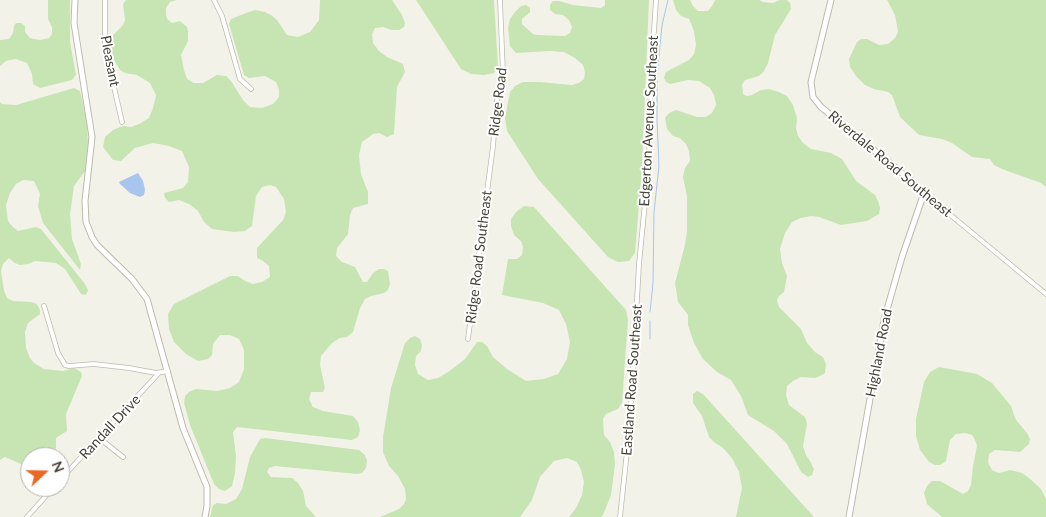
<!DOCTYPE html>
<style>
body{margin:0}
#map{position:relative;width:1046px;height:517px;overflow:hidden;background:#f3f2e8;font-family:Lato,sans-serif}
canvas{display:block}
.north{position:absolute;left:20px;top:447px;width:50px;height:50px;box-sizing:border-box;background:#fff;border:1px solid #b5b4af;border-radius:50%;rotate:69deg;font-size:14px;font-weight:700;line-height:20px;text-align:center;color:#464337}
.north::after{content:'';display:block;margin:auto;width:18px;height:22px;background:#ef6523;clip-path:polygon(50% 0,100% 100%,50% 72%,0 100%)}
</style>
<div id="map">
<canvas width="1046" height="517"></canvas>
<div class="north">N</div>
</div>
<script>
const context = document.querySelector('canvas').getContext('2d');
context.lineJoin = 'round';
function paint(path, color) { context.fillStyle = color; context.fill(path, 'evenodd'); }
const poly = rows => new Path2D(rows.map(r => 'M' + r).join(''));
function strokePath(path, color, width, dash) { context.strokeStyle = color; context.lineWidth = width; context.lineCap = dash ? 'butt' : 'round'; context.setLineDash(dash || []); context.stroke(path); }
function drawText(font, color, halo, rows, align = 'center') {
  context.font = font + ' Lato,sans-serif'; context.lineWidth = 4; context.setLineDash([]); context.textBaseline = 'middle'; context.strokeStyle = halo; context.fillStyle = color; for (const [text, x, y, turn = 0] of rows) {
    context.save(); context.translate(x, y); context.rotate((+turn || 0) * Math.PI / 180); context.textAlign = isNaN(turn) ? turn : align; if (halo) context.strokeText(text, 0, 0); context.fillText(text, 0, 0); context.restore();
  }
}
paint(poly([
 [48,0,70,0,70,42,76,75,72,80,40,88,33,84,32,74,27,63,16,59,6,61,0,66,0,40,9,39,13,33,14,26,16,23,21,23,25,26,25,32,30,38,40,40,49,38,52,34,52,27,48,19],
 [126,0,177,0,170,2,166,8,166,14,167,19,172,23,180,21,187,27,188,32,188,41,181,55,184,70,187,79,194,83,203,83,217,75,226,76,231,81,243,100,250,107,262,108,273,104,279,97,279,90,276,82,265,76,249,78,244,75,229,24,231,19,246,13,255,10,265,12,271,15,277,20,287,35,298,37,310,32,319,20,320,0,392,0,402,15,405,23,404,27,399,30,391,30,383,27,375,28,372,34,373,43,379,51,387,57,403,64,405,72,397,87,394,134,387,137,379,133,373,134,362,142,359,155,361,174,368,192,368,204,353,208,350,215,348,234,337,248,336,256,342,262,355,267,363,282,367,282,373,273,379,269,384,269,388,271,390,284,388,290,384,293,371,296,365,299,360,308,353,332,347,337,340,338,332,343,321,356,320,365,325,388,323,392,311,392,309,399,313,407,323,411,353,416,358,422,360,430,358,437,352,440,237,427,233,432,236,456,235,473,232,486,225,491,219,489,214,484,190,425,184,403,185,396,189,392,196,389,217,391,230,388,239,382,244,369,244,350,239,339,230,335,220,335,213,344,212,355,208,359,198,361,186,354,174,342,169,329,168,314,174,304,230,276,238,276,245,281,253,284,262,282,270,277,269,266,263,261,257,258,257,248,283,220,286,212,284,199,276,187,270,185,262,187,256,196,252,226,245,231,234,232,212,229,204,222,198,211,189,204,179,200,169,202,165,198,164,193,183,188,188,182,189,167,182,151,169,146,153,143,135,148,121,161,113,160,103,147,105,137,113,130,123,126,131,127,139,124,149,118,153,108,156,95,150,83,137,75,125,73,120,70,115,62,110,47,111,37,123,25,125,20,123,4],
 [416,0,494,0,498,67,494,73,484,75,471,74,461,69],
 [605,0,649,0,642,167,635,253,629,261,618,262,608,257,538,179,507,131,505,118,510,92,515,86,523,82,540,82,572,85,579,83,584,79,585,72,583,65,575,58,564,52,550,51,516,53,510,46,508,28,510,19,515,12,521,6,526,5,530,8,530,12,522,19,522,24,533,34,537,35,565,36,570,33,572,27,569,20,563,15,555,14,550,10,550,5,553,1,559,1,573,5,601,8,605,5],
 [673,0,690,0,693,6,698,11,708,11,712,6,715,0,759,0,763,2,773,3,780,0,787,0,790,3,791,9,775,35,768,63,764,71,759,76,745,80,742,85,743,94,747,96,752,95,761,90,769,89,779,92,787,96,793,105,797,118,796,128,798,136,803,143,811,149,831,153,842,159,856,181,875,195,878,201,880,208,879,214,867,221,841,225,819,217,811,216,801,218,792,222,785,233,780,249,782,263,787,276,784,292,779,296,777,300,779,307,801,329,807,343,815,352,823,357,826,364,825,373,820,376,815,378,801,377,793,381,787,386,786,395,789,405,805,417,807,424,803,446,806,455,810,461,814,469,812,475,808,477,801,472,787,444,774,431,748,415,741,396,731,380,717,372,703,359,694,343,688,325,688,315,678,302,675,283,685,245,687,231,687,196,683,177,685,168,690,161,689,151,686,144,680,138,673,136,667,129,665,118,669,113,676,110,697,117,706,117,712,113,716,105,714,95,710,88,699,81,688,80,670,84,666,82,664,78,666,72,689,60,694,54,696,45,694,31,689,19,681,16,676,10],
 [887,0,1046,0,1046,187,1041,183,1002,169,994,165,990,159,972,157,952,143,942,139,919,135,900,117,892,95,888,92,874,89,865,85,856,76,850,67,849,59,857,42,861,39,867,39,879,45,888,44,895,38,898,32,895,15],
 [74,88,80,91,87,121,88,146,85,171,74,186,70,214,72,239,81,264,80,270,43,223,38,206,40,194,34,181,23,180,16,184,10,193,6,205,8,221,13,227,18,231,36,227,41,229,85,284,88,290,87,293,85,295,81,294,65,269,56,263,35,261,28,264,20,265,15,263,9,258,3,264,1,271,4,291,7,298,13,301,31,302,37,304,40,310,40,314,28,323,25,332,26,348,30,358,34,363,44,369,63,371,74,368,81,372,82,376,66,414,67,431,56,438,56,449,51,457,30,457,30,468,5,457,0,460,0,102,2,104,16,105],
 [524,206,534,207,626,310,628,320,622,403,618,409,606,414,603,419,604,435,610,442,614,452,615,464,611,495,603,515,601,517,569,517,576,508,582,495,584,482,581,470,577,462,567,458,554,461,540,477,532,500,520,517,380,517,399,509,404,504,406,499,405,489,398,476,389,466,383,452,383,437,391,388,405,343,410,338,415,336,420,339,422,345,421,351,416,356,415,365,418,374,428,380,438,378,448,372,465,359,477,342,482,342,487,346,493,357,507,369,526,381,544,379,558,374,567,359,570,342,566,324,559,310,543,303,502,295,508,259,517,259,522,255,523,247,521,241,514,235,511,226,511,219,516,212],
 [939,367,977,374,992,383,1011,406,1016,420,1027,433,1030,439,1029,444,1020,452,995,450,989,454,988,462,992,470,999,473,1010,470,1022,473,1029,478,1041,489,1046,499,1046,517,942,517,927,504,924,493,927,486,932,481,940,481,963,494,968,491,971,485,973,466,977,446,975,440,972,435,965,433,956,434,950,440,946,461,940,465,935,465,929,462,920,450,916,436,916,419,924,382,930,372],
 [697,391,703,394,814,517,736,517,742,488,739,472,732,458,722,447,715,443,709,437,702,416,693,403,693,394],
 [265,438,359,450,365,455,367,461,366,468,362,473,357,474,275,466,269,468,267,472,271,477,292,478,298,483,303,491,306,506,316,517,210,517,213,505,217,503,226,504,236,499,242,489,250,457,260,439]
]), '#c6e5b3');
paint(poly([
 [138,173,143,181,145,190,144,195,140,197,130,193,120,184,119,182]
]), '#a7c5ed');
strokePath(poly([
 [650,312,653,283,654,212,659,166,657,120,657,77,662,25,668,0],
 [650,339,650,321]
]), '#a7c5ed', 1);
const minor = poly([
 [105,0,105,48,122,122],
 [214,0,222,16,240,79,251,89],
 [924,193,1046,294],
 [44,306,58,353,65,365,69,366,94,364,129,368,156,373,168,371],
 [468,339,493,146,497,100,503,73,500,0],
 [99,438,123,457],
 [60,480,159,373],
 [27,517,54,487],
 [620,517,630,423,639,264,649,162,651,77,656,0]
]);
const tertiary = poly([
 [75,0,74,23,92,137,85,201,86,222,92,237,97,245,132,279,147,299,183,428,207,487,207,506,205,517],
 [831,0,811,82,813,97,821,107,913,182,924,193,902,257,884,320,849,517]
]);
strokePath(minor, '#bebbab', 5.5);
strokePath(tertiary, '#bebbab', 7);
strokePath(minor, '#fff', 4);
strokePath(tertiary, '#fff', 5);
drawText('14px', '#464337', '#fff', [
 ["Pleasant",110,61,79],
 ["Ridge Road",498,102,-83],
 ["Edgerton Avenue Southeast",649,121,-87],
 ["Riverdale Road Southeast",890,164,40],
 ["Ridge Road Southeast",479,257,-83],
 ["Highland Road",879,353,-79],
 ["Eastland Road Southeast",632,380,-86],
 ["Randall Drive",110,427,-47]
]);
</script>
